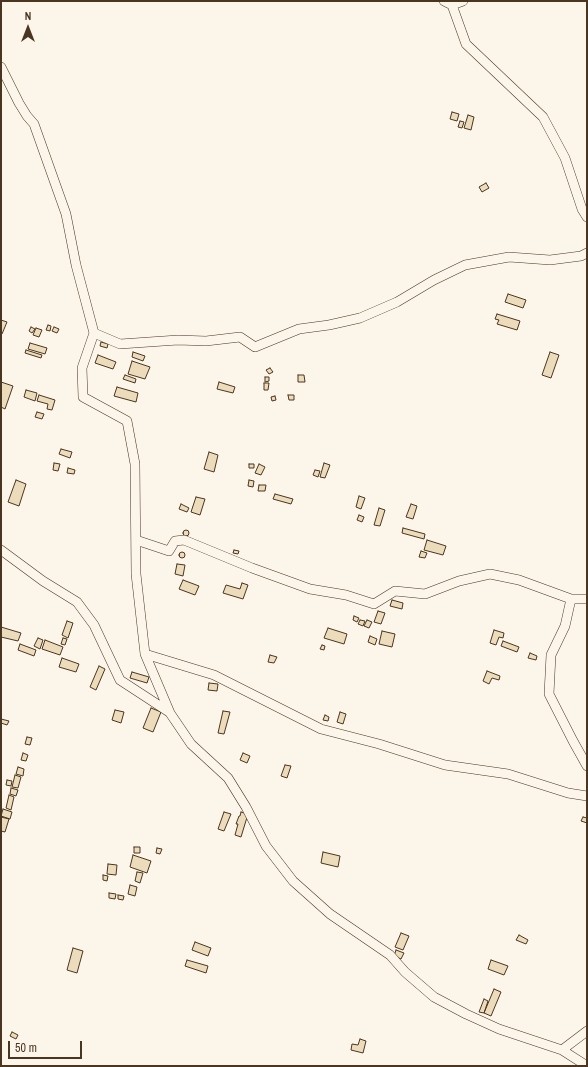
<!DOCTYPE html>
<style>
body{margin:0}
#map{position:relative;width:588px;height:1067px;overflow:hidden;background:#fbf6e9;font-family:"Archivo Narrow",sans-serif}
canvas{display:block}
.frame{position:absolute;inset:0;border:2px solid #4a3520;pointer-events:none}
.north{position:absolute;left:8px;top:8px;width:40px;height:40px;-webkit-text-stroke:3px #fbf6e9;paint-order:stroke;rotate:0deg;font-size:11px;font-weight:700;line-height:16px;text-align:center;color:#4a3520}
.north::after{content:'';display:block;margin:auto;width:14px;height:18px;background:#4a3520;clip-path:polygon(50% 0,100% 100%,50% 72%,0 100%)}
.scale{position:absolute;left:8px;top:1041px;width:74px;height:18px;box-sizing:border-box;border:2px solid #4a3520;border-top:0;padding-left:5px;font-size:12px;line-height:14px;white-space:nowrap;color:#4a3520;-webkit-text-stroke:3px #fbf6e9;paint-order:stroke}
</style>
<div id="map">
<canvas width="588" height="1067"></canvas>
<div class="frame"></div>
<div class="north">N</div>
<div class="scale">50 m</div>
</div>
<script>
const context = document.querySelector('canvas').getContext('2d');
context.lineJoin = 'round';
function paint(path, color) { context.fillStyle = color; context.fill(path, 'evenodd'); }
const poly = rows => new Path2D(rows.map(r => 'M' + r).join(''));
function strokePath(path, color, width, dash) { context.strokeStyle = color; context.lineWidth = width; context.lineCap = dash ? 'butt' : 'round'; context.setLineDash(dash || []); context.stroke(path); }
const building = poly([
 [452,112,459,114,457,121,450,119,452,112],
 [468,115,474,117,471,130,464,128,468,115],
 [460,121,464,122,462,128,458,127,460,121],
 [486,183,489,188,482,192,479,187,486,183],
 [508,294,526,300,523,308,505,302,508,294],
 [497,314,520,321,517,330,497,324,499,320,495,319,497,314],
 [1,320,7,322,2,334,1,333,1,320],
 [48,325,51,326,50,331,46,330,48,325],
 [31,327,35,329,32,333,29,331,31,327],
 [54,327,59,329,57,333,52,331,54,327],
 [36,328,42,330,39,337,33,335,36,328],
 [101,342,108,344,107,348,100,346,101,342],
 [30,343,47,348,45,354,28,349,30,343],
 [26,350,42,355,41,358,25,353,26,350],
 [133,352,145,356,143,361,132,357,133,352],
 [550,352,559,355,551,378,542,375,550,352],
 [98,355,116,362,113,369,95,363,98,355],
 [132,361,150,367,145,379,128,374,132,361],
 [270,368,273,372,269,374,266,370,270,368],
 [125,375,136,379,135,383,123,379,125,375],
 [298,375,304,375,305,382,298,382,298,375],
 [265,377,269,377,269,381,265,382,265,377],
 [1,382,13,386,5,409,1,407,1,382],
 [219,382,235,387,233,393,217,389,219,382],
 [264,383,269,383,268,390,264,390,264,383],
 [117,387,138,393,136,402,114,396,117,387],
 [26,390,37,393,35,401,24,397,26,390],
 [39,395,55,400,52,410,47,409,48,404,37,401,39,395],
 [288,395,294,395,294,400,289,400,288,395],
 [275,396,276,400,272,401,271,397,275,396],
 [37,412,44,414,42,419,35,417,37,412],
 [61,449,72,452,70,458,59,454,61,449],
 [209,452,218,455,214,472,204,469,209,452],
 [54,463,60,464,58,471,53,470,54,463],
 [324,463,330,465,325,478,320,477,324,463],
 [249,464,254,464,254,468,249,468,249,464],
 [259,464,265,467,261,475,255,473,259,464],
 [68,468,75,470,74,474,67,473,68,468],
 [315,470,320,471,318,477,313,475,315,470],
 [16,480,26,484,19,506,8,502,16,480],
 [249,480,254,481,253,487,248,486,249,480],
 [259,485,266,485,265,491,258,491,259,485],
 [275,494,293,499,291,504,273,499,275,494],
 [359,496,365,498,361,509,356,507,359,496],
 [196,497,205,499,200,515,191,512,196,497],
 [181,504,189,508,187,512,179,509,181,504],
 [411,504,417,506,413,519,406,517,411,504],
 [379,508,385,510,380,526,374,525,379,508],
 [359,515,364,517,362,522,357,520,359,515],
 [403,528,425,534,424,539,402,533,403,528],
 '183 533a3 3 0 1 1 6 0a3 3 0 1 1-6 0Z',
 [427,540,446,546,443,555,424,550,427,540],
 [234,550,239,551,238,554,233,553,234,550],
 [421,551,427,553,425,558,419,557,421,551],
 '179 555a3 3 0 1 1 6 0a3 3 0 1 1-6 0Z',
 [177,564,185,565,183,576,175,574,177,564],
 [183,580,199,586,195,595,179,589,183,580],
 [242,583,248,585,243,599,223,593,226,585,240,589,242,583],
 [392,600,403,603,402,609,390,606,392,600],
 [378,611,385,613,381,624,374,622,378,611],
 [354,616,359,618,357,622,353,620,354,616],
 [360,620,365,621,363,626,358,624,360,620],
 [367,620,372,622,369,628,364,626,367,620],
 [67,621,73,623,68,638,62,635,67,621],
 [1,627,21,633,18,641,1,637,1,627],
 [328,628,347,634,344,644,324,638,328,628],
 [494,630,504,633,503,638,499,637,496,645,490,643,494,630],
 [382,631,395,634,392,647,379,644,382,631],
 [370,636,377,639,375,645,368,642,370,636],
 [38,638,43,640,40,649,34,646,38,638],
 [63,638,67,639,65,645,61,644,63,638],
 [45,640,63,647,60,655,42,649,45,640],
 [503,641,519,647,517,652,501,646,503,641],
 [20,644,36,650,34,656,18,650,20,644],
 [322,645,325,646,324,650,320,649,322,645],
 [530,653,537,656,536,660,528,658,530,653],
 [270,655,277,657,274,663,268,662,270,655],
 [62,658,79,664,76,672,59,667,62,658],
 [99,666,105,669,96,690,90,687,99,666],
 [487,671,500,676,499,680,492,678,489,684,483,681,487,671],
 [132,672,149,677,147,683,130,678,132,672],
 [209,683,218,684,217,691,208,690,209,683],
 [151,708,161,712,153,732,143,728,151,708],
 [115,710,124,712,121,723,112,720,115,710],
 [223,711,230,712,224,734,218,733,223,711],
 [340,712,346,714,343,724,337,722,340,712],
 [325,715,329,717,328,721,323,720,325,715],
 [1,719,9,721,7,725,1,723,1,719],
 [27,737,32,738,30,745,25,744,27,737],
 [23,753,28,755,26,761,21,760,23,753],
 [243,753,250,756,247,763,240,760,243,753],
 [285,765,291,766,287,778,281,776,285,765],
 [18,767,24,769,23,776,16,774,18,767],
 [15,775,21,777,18,788,12,787,15,775],
 [7,780,12,781,11,786,6,785,7,780],
 [11,788,18,790,16,796,10,794,11,788],
 [9,795,14,797,11,810,6,808,9,795],
 [3,809,12,812,10,819,1,816,3,809],
 [224,812,231,814,224,831,218,829,224,812],
 [241,812,248,814,241,837,235,835,238,824,236,824,239,816,240,816,241,812],
 [1,817,9,819,5,832,1,831,1,817],
 [583,817,587,818,587,823,581,821,583,817],
 [134,847,140,847,140,853,134,853,134,847],
 [157,848,162,849,160,854,156,853,157,848],
 [323,852,340,856,338,867,321,863,323,852],
 [133,855,151,861,147,873,130,867,133,855],
 [108,864,117,865,116,875,107,874,108,864],
 [137,872,143,873,140,883,135,881,137,872],
 [103,875,108,876,107,881,103,880,103,875],
 [130,885,137,887,135,896,128,894,130,885],
 [109,893,116,894,115,899,109,898,109,893],
 [118,895,124,896,123,900,118,899,118,895],
 [401,933,409,936,403,950,395,947,401,933],
 [519,935,528,940,526,944,516,940,519,935],
 [195,942,211,948,208,956,192,950,195,942],
 [73,948,83,951,77,973,67,970,73,948],
 [396,950,404,953,401,959,394,956,396,950],
 [187,960,208,966,206,973,185,966,187,960],
 [491,960,508,966,504,975,488,969,491,960],
 [494,989,501,992,491,1016,484,1013,494,989],
 [484,999,488,1001,484,1013,479,1012,484,999],
 [12,1032,18,1035,16,1039,10,1036,12,1032],
 [360,1039,366,1041,363,1053,351,1050,352,1044,358,1045,360,1039]
]);
paint(building, '#ecdcbc');
strokePath(building, '#4a3520', 1);
const street = poly([
 [444,1,452,5,463,1],
 [452,5,466,44,543,117,565,158,582,209,587,217],
 [1,67,19,103,27,116,34,124,66,214,76,265,94,333,82,368,83,397,127,421,135,464,136,574,145,654,170,713,191,744,228,778,246,807,266,846,293,881,330,914,390,955,405,972,434,997,466,1014,499,1029,562,1050,587,1066],
 [94,333,120,344,178,340,206,341,240,337,255,347,299,329,329,325,360,318,397,302,434,280,465,265,509,257,550,260,581,256,587,253],
 [136,540,169,551,175,541,184,540,252,568,310,589,346,595,374,604,395,591,425,594,459,581,490,574,519,580,571,599,587,599],
 [1,550,43,581,77,602,94,625,120,680,169,712],
 [571,599,565,626,551,655,549,694,573,741,587,766],
 [145,654,214,675,321,729,379,744,445,765,508,774,568,793,587,796],
 [562,1050,587,1031]
]);
strokePath(street, '#4a3520', 10);
strokePath(street, '#fbf6e9', 9);
</script>
